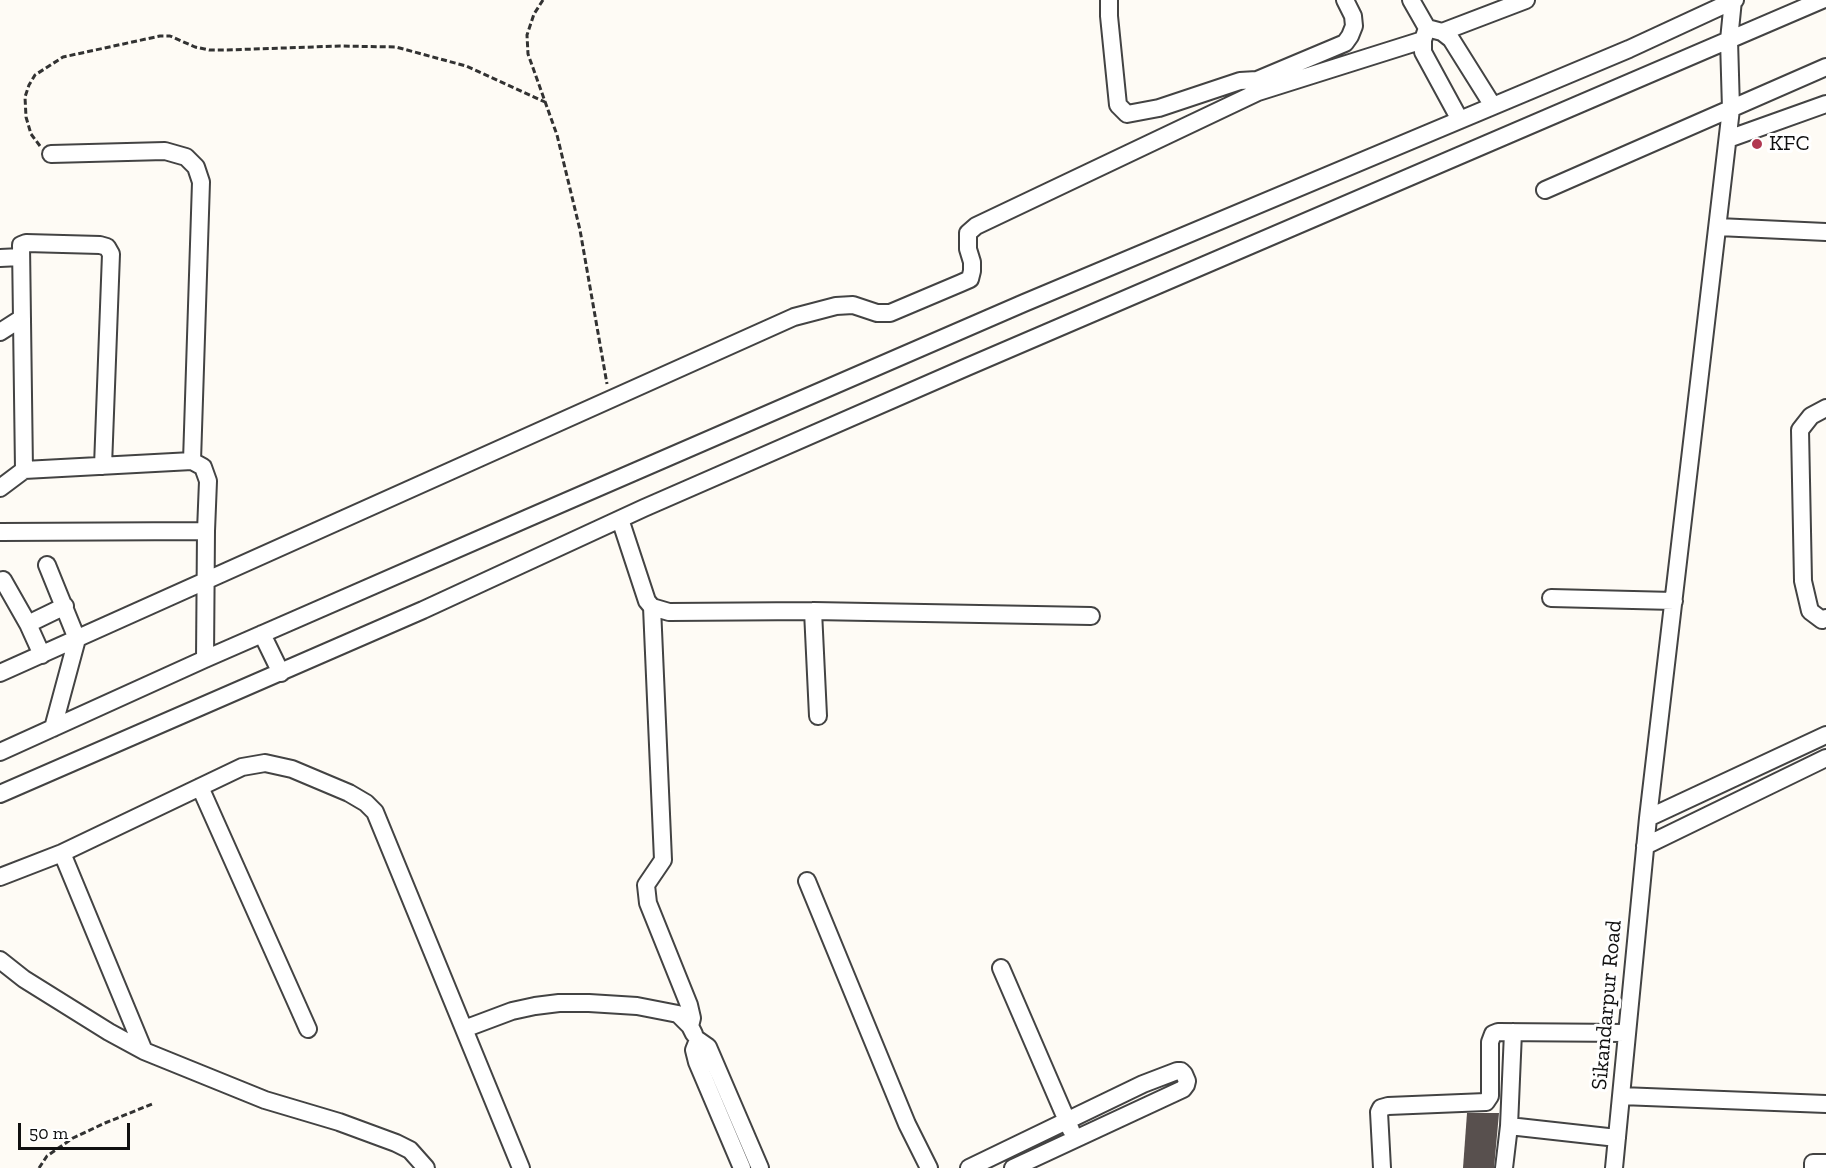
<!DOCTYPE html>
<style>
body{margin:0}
#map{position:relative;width:1826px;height:1168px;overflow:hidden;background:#fefbf5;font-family:"Zilla Slab",serif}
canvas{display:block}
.scale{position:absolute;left:18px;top:1123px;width:112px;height:27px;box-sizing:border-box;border:3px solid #101010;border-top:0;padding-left:8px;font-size:18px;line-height:21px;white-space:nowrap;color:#101010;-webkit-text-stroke:4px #fff;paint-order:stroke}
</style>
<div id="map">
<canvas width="1826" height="1168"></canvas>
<div class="scale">50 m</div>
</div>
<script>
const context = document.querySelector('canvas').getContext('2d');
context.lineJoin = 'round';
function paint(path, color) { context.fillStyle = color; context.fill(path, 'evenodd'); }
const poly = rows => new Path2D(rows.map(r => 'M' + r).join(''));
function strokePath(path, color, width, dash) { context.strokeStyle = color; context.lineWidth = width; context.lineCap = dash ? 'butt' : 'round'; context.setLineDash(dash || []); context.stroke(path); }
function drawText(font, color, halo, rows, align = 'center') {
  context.font = font + ' "Zilla Slab",serif'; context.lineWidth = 6; context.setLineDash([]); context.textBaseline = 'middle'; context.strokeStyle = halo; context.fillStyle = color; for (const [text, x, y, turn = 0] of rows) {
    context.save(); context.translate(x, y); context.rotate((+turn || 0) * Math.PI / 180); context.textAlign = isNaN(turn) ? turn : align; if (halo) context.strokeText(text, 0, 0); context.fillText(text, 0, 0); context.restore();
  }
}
paint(poly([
 [1467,1113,1499,1113,1494,1168,1463,1168]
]), '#58504e');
const minor = poly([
 [1109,0,1109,16,1118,105,1127,114,1159,108,1240,81,1257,80,1267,89],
 [1411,0,1427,28],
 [1442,32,1526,0],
 [1257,80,1345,43,1350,36,1354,26,1353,16,1345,0],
 [1460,120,1423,52,1423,40,1427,28,1442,32,1451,39,1493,106],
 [1728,139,1826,104],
 [51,154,165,151,186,157,196,167,201,182,192,461],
 [1545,190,1826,67],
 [1718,227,1826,232],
 [0,258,21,257],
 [0,332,22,318],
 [1826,408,1811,416,1800,430,1803,581,1810,611,1822,620,1826,618],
 [24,470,21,245,26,243,100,245,107,247,111,254,103,466],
 [0,488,24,470,192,461,203,467,208,481,206,531,205,659],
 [620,519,647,601,652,607,669,612,813,611,1091,616],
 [0,532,206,531],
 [47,565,77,639,53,728],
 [3,580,28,624,42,655],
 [1551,598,1674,601],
 [652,607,663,860,646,885,648,903,689,1005,692,1018,690,1026],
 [813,611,818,716],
 [28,624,65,606],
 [262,634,281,673],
 [0,673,794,317,836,306,853,305,877,313,890,313,961,283,970,279,972,271,972,262,968,249,968,233,976,226,1258,92,1423,40],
 [0,752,205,659,528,518,1024,303,1629,49,1735,0],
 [200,787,308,1029],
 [0,794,423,610,644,508,967,367,1822,0],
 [1648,818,1826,735],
 [1645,846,1826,758],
 [62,853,144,1051],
 [0,877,62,853,242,767,265,763,292,769,349,793,366,803,375,812,521,1168],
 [807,881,907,1124,929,1168],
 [0,960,24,979,109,1032,144,1051,265,1100,339,1122,396,1143,410,1150,426,1168],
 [1001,968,1071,1130],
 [464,1029,512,1011,535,1006,559,1003,589,1003,637,1006,678,1014,690,1026,694,1034],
 [1621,1096,1826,1104],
 [1509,1126,1617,1138],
 [742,1168,697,1062,694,1050,698,1040,708,1047,760,1168],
 [969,1168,1143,1084,1177,1071,1181,1071,1184,1074,1187,1081,1186,1085,1183,1089,1013,1168],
 [1382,1168,1379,1112,1381,1108,1388,1106,1486,1102,1490,1096,1490,1042,1493,1034,1498,1032,1627,1033],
 [1504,1168,1509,1126,1513,1032],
 [1614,1168,1648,818,1731,109,1729,40,1733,0],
 [1813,1168,1813,1163,1826,1163]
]);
strokePath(minor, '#434343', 20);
strokePath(poly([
 [543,0,534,14,527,35,528,54,557,135,580,230,607,384],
 [40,146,31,134,26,117,25,97,29,85,35,75,63,57,160,36,170,36,195,47,209,50,227,50,340,46,396,47,466,66,545,102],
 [39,1168,47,1156,73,1138,105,1123,152,1104]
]), '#323232', 3, [6, 3]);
strokePath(minor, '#fff', 16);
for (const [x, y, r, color] of [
 [1757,144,6,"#b13850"]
]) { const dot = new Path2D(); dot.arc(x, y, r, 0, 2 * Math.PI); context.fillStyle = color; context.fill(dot); strokePath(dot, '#fff', 2); }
drawText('22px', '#101010', '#fff', [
 ["KFC",1769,144]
], 'left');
drawText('22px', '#101010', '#fff', [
 ["Sikandarpur Road",1607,1005,-85]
]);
</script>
